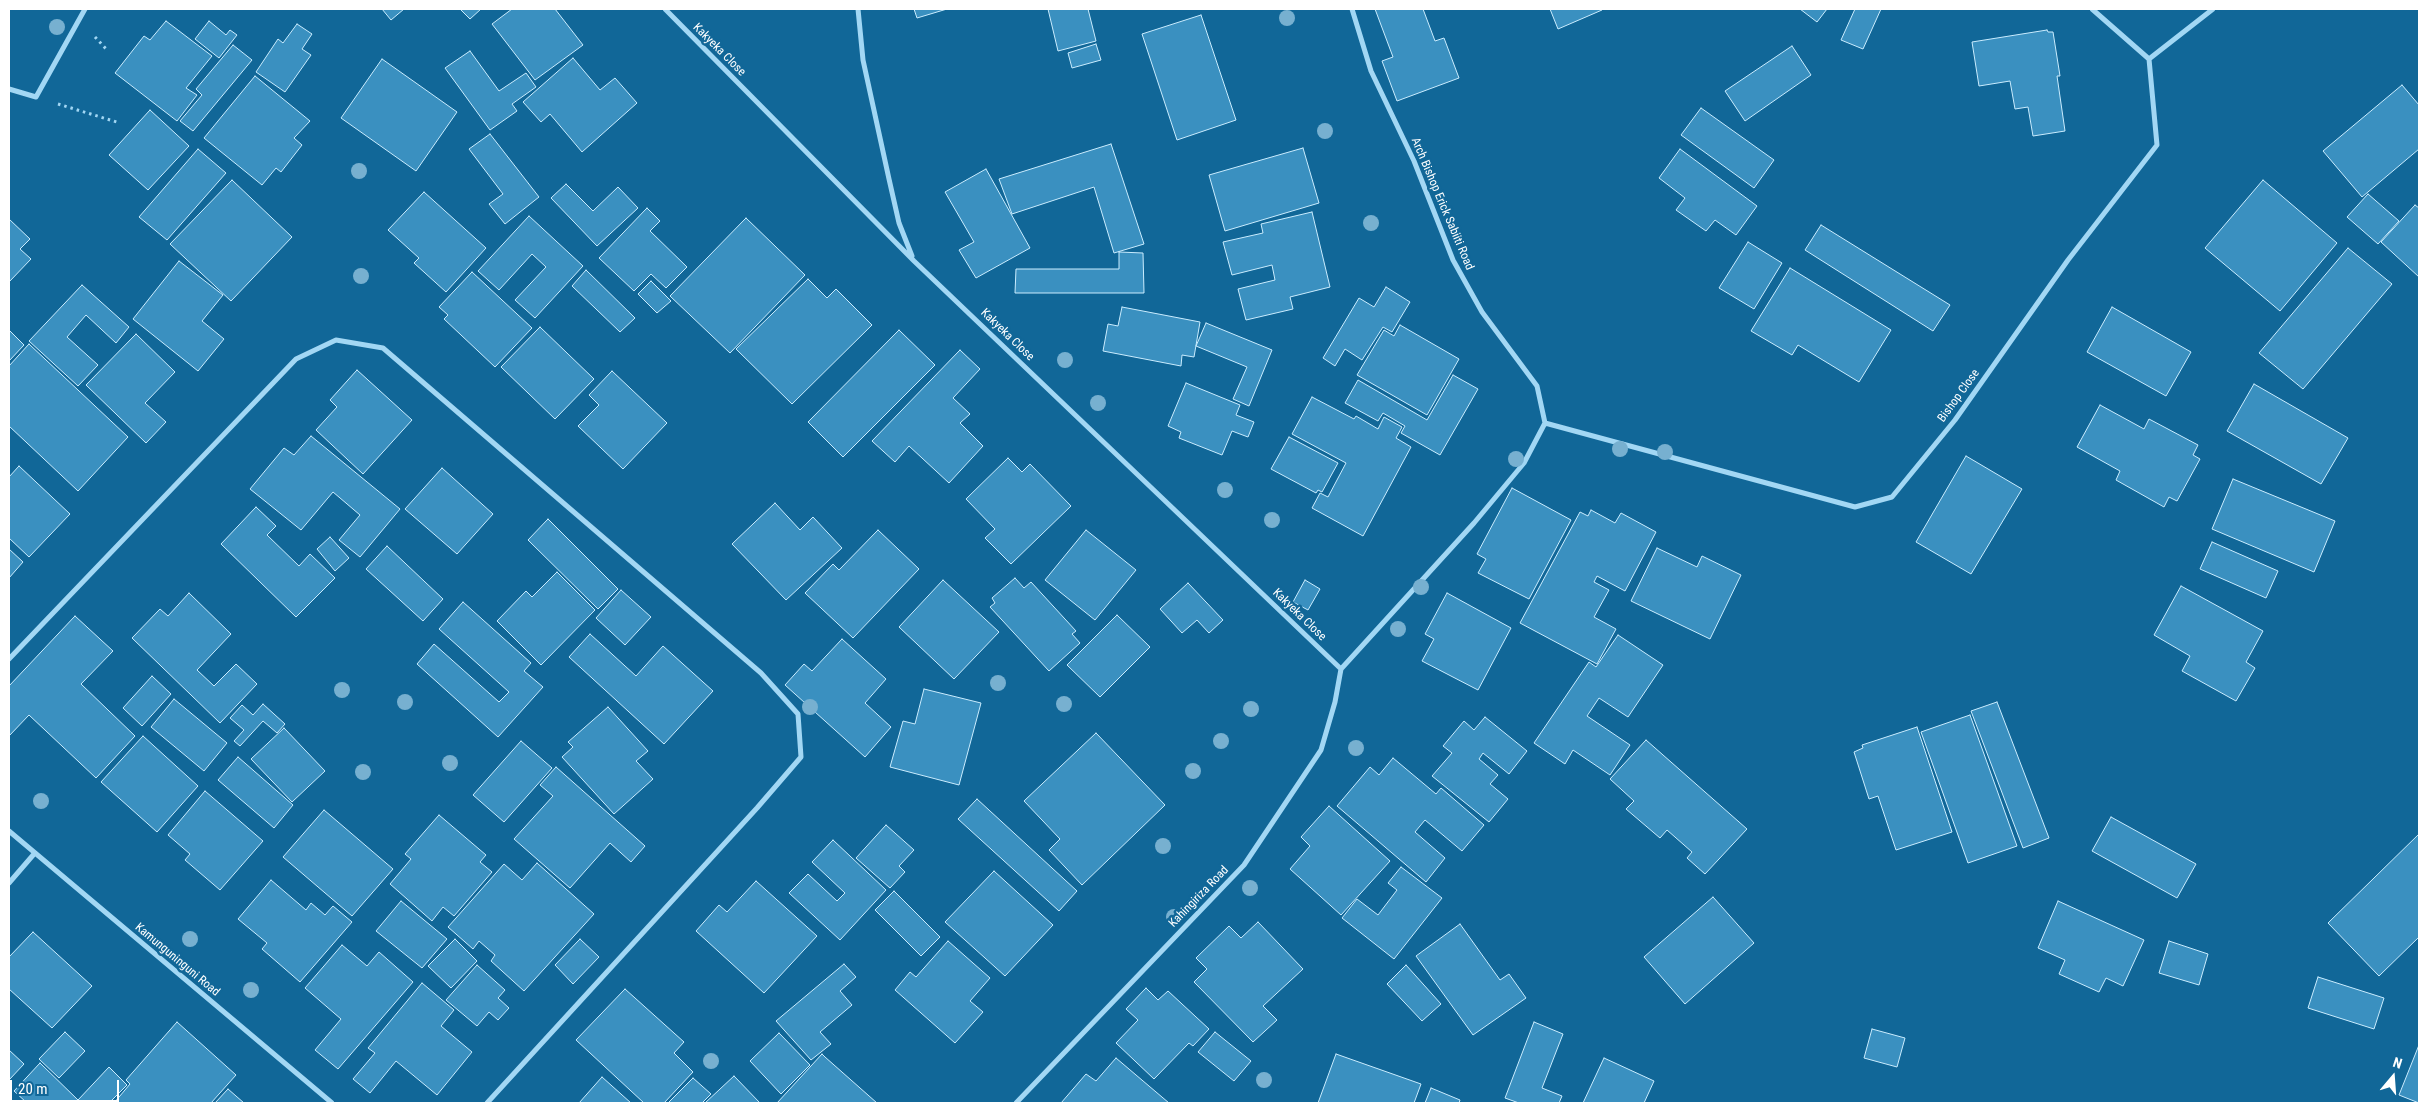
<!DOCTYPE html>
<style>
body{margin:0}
#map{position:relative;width:2428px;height:1112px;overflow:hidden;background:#116798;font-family:"Roboto Condensed",sans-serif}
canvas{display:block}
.frame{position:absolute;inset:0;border:10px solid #fff;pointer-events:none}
.north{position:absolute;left:2368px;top:1052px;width:50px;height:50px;-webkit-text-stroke:4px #116798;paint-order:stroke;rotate:18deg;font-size:14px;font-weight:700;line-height:20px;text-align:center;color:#fff}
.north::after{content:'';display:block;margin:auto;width:18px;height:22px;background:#fff;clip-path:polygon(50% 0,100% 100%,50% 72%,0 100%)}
.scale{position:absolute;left:10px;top:1080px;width:109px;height:22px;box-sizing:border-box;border:2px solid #fff;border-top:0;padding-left:6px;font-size:15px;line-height:18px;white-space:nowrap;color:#fff;-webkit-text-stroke:4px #116798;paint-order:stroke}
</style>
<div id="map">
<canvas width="2428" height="1112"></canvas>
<div class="frame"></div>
<div class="north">N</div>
<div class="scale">20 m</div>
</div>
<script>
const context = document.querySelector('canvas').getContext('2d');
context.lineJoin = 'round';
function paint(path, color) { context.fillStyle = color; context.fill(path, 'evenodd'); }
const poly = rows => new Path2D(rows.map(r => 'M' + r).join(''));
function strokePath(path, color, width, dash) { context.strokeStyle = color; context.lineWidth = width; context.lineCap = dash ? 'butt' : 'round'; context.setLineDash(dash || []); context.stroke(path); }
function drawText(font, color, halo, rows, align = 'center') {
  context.font = font + ' "Roboto Condensed",sans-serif'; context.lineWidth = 5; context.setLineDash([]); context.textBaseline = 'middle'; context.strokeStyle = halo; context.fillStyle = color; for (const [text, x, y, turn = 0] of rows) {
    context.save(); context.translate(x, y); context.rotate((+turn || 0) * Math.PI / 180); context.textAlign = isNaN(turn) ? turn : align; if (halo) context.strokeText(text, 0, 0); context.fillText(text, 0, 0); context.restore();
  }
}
const building = poly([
 [382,9,404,9,391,20,382,9],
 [460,9,481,9,470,19,460,9],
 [512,9,555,9,583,45,535,80,492,24,512,9],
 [914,9,947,9,917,18,914,9],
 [1048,9,1088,9,1096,41,1058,51,1048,9],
 [1375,9,1423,9,1435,41,1444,38,1459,78,1397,101,1382,61,1393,57,1375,9],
 [1550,9,1602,9,1602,10,1558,29,1550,9],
 [1800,9,1827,9,1817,22,1800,9],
 [1855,9,1881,9,1863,49,1841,40,1855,9],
 [1201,15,1236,120,1177,140,1142,34,1201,15],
 [166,21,212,56,186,88,197,95,177,121,115,73,144,36,150,40,166,21],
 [209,21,226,35,230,30,237,35,219,58,195,39,209,21],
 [297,24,312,34,302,49,311,55,285,92,256,72,278,39,283,43,297,24],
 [2047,30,2048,32,2053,32,2060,76,2057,76,2065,131,2033,136,2028,107,2015,109,2010,81,1979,86,1972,42,2047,30],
 [1096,44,1101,60,1072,68,1068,53,1096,44],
 [233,45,252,60,193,131,180,121,202,95,196,89,233,45],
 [1792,46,1811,75,1745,121,1725,91,1792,46],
 [470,51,499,91,526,73,536,87,512,104,517,111,490,130,445,68,470,51],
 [573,58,600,90,615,78,637,103,582,152,550,114,541,122,523,102,573,58],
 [382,59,457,112,416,171,341,118,382,59],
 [255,76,310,121,294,138,302,145,281,172,276,168,262,185,204,138,255,76],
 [2402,85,2419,105,2419,149,2362,197,2323,151,2402,85],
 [1701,108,1774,160,1754,188,1681,135,1701,108],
 [150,110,189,146,148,190,109,155,150,110],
 [490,134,539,197,505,224,489,204,503,194,469,149,490,134],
 [1111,144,1144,244,1114,253,1094,187,1012,214,999,179,1111,144],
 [1303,148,1319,203,1225,231,1209,175,1303,148],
 [198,149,226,173,167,240,139,217,198,149],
 [1680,149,1757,206,1736,235,1715,220,1706,231,1676,210,1685,198,1659,178,1680,149],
 [986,169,1030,248,976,278,959,250,974,242,945,192,986,169],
 [232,180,292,237,231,301,170,244,232,180],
 [2263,180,2337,243,2280,311,2205,248,2263,180],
 [566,184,593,211,618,187,638,208,597,246,551,198,566,184],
 [424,192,486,248,446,292,414,263,419,258,388,230,424,192],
 [2368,194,2399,221,2378,244,2347,217,2368,194],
 [2415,205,2419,208,2419,277,2381,242,2415,205],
 [647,208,660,221,650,231,687,267,666,288,651,274,634,291,599,258,647,208],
 [1312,212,1330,287,1290,297,1293,309,1246,320,1238,289,1275,280,1272,265,1232,275,1223,242,1263,233,1261,224,1312,212],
 [529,216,583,266,535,318,515,300,546,267,532,254,499,290,478,271,529,216],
 [746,218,805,275,730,353,670,296,746,218],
 [9,219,30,239,20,249,31,259,9,282,9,219],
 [1821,225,1950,305,1933,331,1805,250,1821,225],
 [1748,242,1782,263,1754,309,1719,288,1748,242],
 [2348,248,2392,284,2303,389,2259,353,2348,248],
 [1119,252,1143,253,1144,293,1015,293,1016,269,1119,269,1119,252],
 [179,261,223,295,202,321,224,339,198,371,133,319,179,261],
 [1790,268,1891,330,1859,382,1798,345,1792,355,1751,331,1790,268],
 [586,270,635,318,620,332,572,286,586,270],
 [472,272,532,328,495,367,444,319,448,315,439,307,472,272],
 [808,279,827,298,836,289,872,325,792,404,736,349,808,279],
 [651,281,671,301,657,313,638,294,651,281],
 [82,285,129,327,116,343,86,315,67,337,98,365,78,386,29,341,82,285],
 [1386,287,1410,302,1392,332,1383,327,1362,360,1345,349,1335,366,1323,358,1359,298,1374,307,1386,287],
 [1122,307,1200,322,1194,357,1182,355,1181,366,1103,351,1108,324,1118,326,1122,307],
 [2112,307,2191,352,2166,396,2087,352,2112,307],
 [1206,323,1272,350,1249,406,1233,399,1247,367,1196,346,1206,323],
 [1400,325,1459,359,1427,415,1357,375,1384,330,1394,336,1400,325],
 [540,327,594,379,555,419,501,367,540,327],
 [9,330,24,345,9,361,9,330],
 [899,330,935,365,843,457,808,422,899,330],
 [136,334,175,372,145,403,166,422,146,443,86,385,136,334],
 [29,344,128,437,78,491,9,426,9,366,29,344],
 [960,350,980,369,953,398,970,414,960,423,983,446,949,483,909,446,895,462,872,441,960,350],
 [357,370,412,420,363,474,316,430,337,407,330,400,357,370],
 [612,371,667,423,623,469,578,426,599,405,589,395,612,371],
 [1453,375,1478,389,1440,455,1401,433,1405,426,1383,413,1378,421,1345,403,1358,380,1427,420,1453,375],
 [1186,383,1240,405,1236,415,1254,422,1248,437,1232,431,1222,455,1179,438,1181,432,1168,426,1186,383],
 [2254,384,2348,438,2321,484,2227,431,2254,384],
 [1312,397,1354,419,1356,416,1378,429,1384,417,1402,427,1396,438,1411,447,1363,536,1312,508,1320,493,1328,497,1346,463,1292,434,1312,397],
 [2100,405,2144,429,2149,419,2198,445,2193,455,2200,459,2177,501,2169,497,2164,507,2116,480,2120,471,2077,447,2100,405],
 [311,436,400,509,360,557,339,540,360,515,333,492,301,530,250,489,284,448,294,455,311,436],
 [1289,437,1338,463,1322,492,1318,490,1316,493,1271,469,1289,437],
 [1966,456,2022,489,1971,574,1916,542,1966,456],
 [1008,458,1022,472,1030,464,1071,506,1011,564,985,538,995,529,966,499,1008,458],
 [19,466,70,514,29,557,9,538,9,477,19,466],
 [442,468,493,514,457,554,405,509,442,468],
 [2233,479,2335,521,2314,572,2212,529,2233,479],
 [1512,488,1571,520,1529,599,1478,573,1486,559,1477,554,1512,488],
 [775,503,800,530,813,517,842,548,786,600,732,544,775,503],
 [256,507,276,526,267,535,299,566,310,554,335,578,296,617,221,544,256,507],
 [1591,510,1615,523,1621,513,1656,532,1625,591,1597,576,1594,582,1609,590,1594,617,1616,629,1597,664,1520,623,1580,512,1588,516,1591,510],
 [548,519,618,589,598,609,528,540,548,519],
 [878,530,919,569,853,638,805,593,833,564,839,570,878,530],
 [1086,530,1136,570,1095,620,1045,580,1086,530],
 [330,537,349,558,335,571,317,549,330,537],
 [2212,542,2278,571,2266,598,2200,569,2212,542],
 [387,546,443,599,423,621,366,569,387,546],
 [1657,548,1697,567,1702,556,1741,575,1710,639,1631,601,1657,548],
 [9,549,23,562,9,578,9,549],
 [557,572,595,610,541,665,497,621,526,591,532,597,557,572],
 [1015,578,1024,588,1031,582,1076,631,1072,634,1080,643,1049,671,990,607,995,603,992,598,1015,578],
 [943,580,999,632,954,679,899,627,943,580],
 [1305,580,1320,589,1308,610,1293,602,1305,580],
 [1188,583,1223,620,1209,633,1197,620,1182,633,1160,609,1188,583],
 [2181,586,2263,631,2246,662,2255,668,2236,701,2182,671,2190,656,2154,635,2181,586],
 [621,590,651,617,625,645,596,618,621,590],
 [189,593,231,634,197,670,214,686,236,664,257,684,220,723,132,638,160,609,168,616,189,593],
 [1447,593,1511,628,1478,690,1422,661,1434,639,1425,634,1447,593],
 [463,602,531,663,524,671,543,687,498,737,417,664,434,644,499,702,509,692,439,629,463,602],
 [1117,615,1150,647,1100,697,1067,665,1117,615],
 [75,616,113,651,81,684,135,736,96,778,29,715,9,736,9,686,75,616],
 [590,634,636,676,663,646,713,691,664,744,569,657,590,634],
 [1618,635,1663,665,1628,717,1599,698,1587,716,1630,745,1610,775,1573,750,1565,764,1534,743,1589,662,1596,667,1618,635],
 [842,639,886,679,865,703,891,727,865,757,785,685,804,664,812,671,842,639],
 [152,676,171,694,142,726,123,708,152,676],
 [924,689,981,703,959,785,890,767,903,721,915,724,924,689],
 [174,699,227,743,204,771,151,727,174,699],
 [1997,702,2049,838,2023,848,1971,711,1997,702],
 [263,704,285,724,277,733,263,721,240,746,234,741,244,730,230,718,242,705,253,715,263,704],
 [608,707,648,751,636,761,653,779,614,814,562,757,573,747,568,742,608,707],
 [1970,715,2017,846,1968,863,1921,732,1970,715],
 [1485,717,1527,751,1509,774,1483,753,1479,759,1498,775,1490,784,1508,799,1489,822,1432,776,1452,753,1443,746,1464,721,1474,730,1485,717],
 [1917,727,1952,832,1896,850,1878,796,1869,799,1854,752,1863,748,1862,745,1917,727],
 [284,728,325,771,292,802,251,759,284,728],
 [1096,733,1165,805,1082,885,1049,850,1060,839,1024,801,1096,733],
 [143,736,198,786,157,832,101,782,143,736],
 [1646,740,1747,829,1705,874,1687,858,1692,852,1667,830,1660,838,1626,809,1634,801,1610,779,1646,740],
 [521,741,552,768,504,822,473,795,521,741],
 [238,757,293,805,274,828,218,780,238,757],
 [1393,758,1436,794,1441,788,1484,825,1462,851,1425,820,1415,832,1445,858,1426,882,1337,806,1370,767,1379,775,1393,758],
 [556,767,645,846,631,862,610,843,570,888,514,839,553,796,540,785,556,767],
 [205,791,263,841,220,890,185,860,190,854,168,835,205,791],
 [977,799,1077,891,1059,911,958,819,977,799],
 [1329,806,1390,861,1341,915,1290,869,1310,846,1301,837,1329,806],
 [324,810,393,869,352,916,283,857,324,810],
 [439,815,486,855,480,862,492,872,454,916,443,907,432,921,390,884,411,859,405,854,439,815],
 [2111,817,2196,864,2177,898,2092,851,2111,817],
 [886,825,914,850,899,866,905,872,890,888,856,858,886,825],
 [2419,834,2419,937,2379,976,2328,923,2419,834],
 [833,840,886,890,840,940,789,893,808,874,837,901,845,893,812,862,833,840],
 [537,863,594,914,524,991,491,961,495,955,479,941,473,949,448,927,504,864,522,880,537,863],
 [1401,867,1442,898,1394,959,1342,918,1357,899,1378,915,1397,890,1388,883,1401,867],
 [994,871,1053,925,1005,976,945,922,994,871],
 [271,880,306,910,311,903,325,915,333,906,352,922,300,982,262,949,267,943,238,919,271,880],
 [756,881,817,936,764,993,696,931,719,905,727,912,756,881],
 [894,891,940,937,921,956,875,910,894,891],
 [1713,897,1754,943,1685,1004,1644,957,1713,897],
 [401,901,447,939,422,968,376,931,401,901],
 [2058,901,2144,940,2123,986,2106,978,2099,992,2059,974,2065,960,2038,948,2058,901],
 [1258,922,1303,969,1263,1006,1277,1020,1253,1042,1194,982,1207,969,1196,958,1229,926,1241,938,1258,922],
 [1460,924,1500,980,1509,974,1526,998,1473,1035,1416,956,1460,924],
 [33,932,92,986,52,1028,9,989,9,957,33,932],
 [455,939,477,961,451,988,428,966,455,939],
 [580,939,599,957,573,984,555,965,580,939],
 [948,941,990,978,970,1001,983,1012,955,1043,895,990,910,972,916,977,948,941],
 [2169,941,2208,954,2199,985,2159,973,2169,941],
 [342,945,367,966,379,952,413,982,338,1069,315,1050,341,1019,305,988,342,945],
 [844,964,856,977,840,991,852,1005,820,1032,831,1044,811,1060,776,1021,844,964],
 [477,965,505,990,498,998,509,1008,498,1020,489,1012,477,1026,446,1000,477,965],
 [1406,965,1441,1004,1422,1021,1387,984,1406,965],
 [2318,977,2384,998,2374,1029,2308,1008,2318,977],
 [422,983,454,1010,441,1026,472,1052,437,1095,396,1061,370,1093,353,1079,375,1053,368,1048,422,983],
 [1146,988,1158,1000,1168,991,1209,1029,1193,1046,1189,1043,1154,1079,1116,1043,1138,1020,1126,1009,1146,988],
 [625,989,684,1042,674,1053,693,1072,664,1103,644,1103,576,1040,625,989],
 [177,1022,236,1075,211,1103,114,1103,130,1084,126,1080,177,1022],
 [1534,1022,1563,1034,1542,1088,1562,1096,1559,1103,1519,1103,1505,1098,1534,1022],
 [1872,1029,1905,1038,1897,1067,1864,1058,1872,1029],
 [65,1032,85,1051,59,1078,39,1059,65,1032],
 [1215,1032,1251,1061,1234,1081,1198,1052,1215,1032],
 [779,1033,810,1065,781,1094,750,1061,779,1033],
 [2419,1045,2419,1103,2399,1095,2419,1045],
 [9,1050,24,1064,9,1080,9,1050],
 [822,1054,825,1057,877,1103,777,1103,822,1054],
 [1336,1054,1421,1084,1414,1103,1318,1103,1336,1054],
 [1116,1058,1169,1103,1061,1103,1086,1074,1096,1081,1116,1058],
 [1604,1058,1654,1081,1644,1103,1583,1103,1604,1058],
 [40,1063,78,1100,109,1067,127,1085,109,1103,27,1103,14,1091,40,1063],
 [734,1076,760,1103,705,1103,734,1076],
 [602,1077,631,1103,579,1103,602,1077],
 [693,1078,711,1094,702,1103,668,1103,693,1078],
 [1431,1088,1460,1100,1459,1103,1425,1103,1431,1088],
 [228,1089,244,1103,215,1103,228,1089]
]);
paint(building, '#3a90c0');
strokePath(building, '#caecfe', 1);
strokePath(poly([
 [95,37,108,51],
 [58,104,120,123]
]), '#a2d7f4', 3, [2.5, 4]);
strokePath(poly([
 [665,9,914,261,1341,669],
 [858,9,863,60,889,179,899,223,912,256],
 [1352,9,1371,71,1414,161,1453,260,1482,312,1537,386,1545,423],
 [2149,59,2213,9],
 [9,89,36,97,85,9],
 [1545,423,1855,507,1892,497,1955,420,2068,260,2157,145,2149,59,2092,9],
 [9,659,296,359,336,340,383,348,761,673,798,714,801,757,757,808,487,1103],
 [1341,669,1474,523,1524,463,1545,423],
 [9,831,332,1103],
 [9,883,34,854],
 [1016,1103,1244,865,1321,750,1335,702,1341,669]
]), '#a2d7f4', 5);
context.fillStyle = '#77b0d0';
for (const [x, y] of [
 [1287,18],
 [57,27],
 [1325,131],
 [359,171],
 [1371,223],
 [361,276],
 [1065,360],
 [1098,403],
 [1620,449],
 [1665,452],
 [1516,459],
 [1225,490],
 [1272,520],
 [1421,587],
 [1398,629],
 [998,683],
 [342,690],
 [405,702],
 [1064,704],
 [810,707],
 [1251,709],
 [1221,741],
 [1356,748],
 [450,763],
 [1193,771],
 [363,772],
 [41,801],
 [1163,846],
 [1250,888],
 [1174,917],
 [190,939],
 [251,990],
 [711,1061],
 [1264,1080]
]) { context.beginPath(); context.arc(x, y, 8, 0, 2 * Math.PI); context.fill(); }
drawText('12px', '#fff', '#116798', [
 ["Kakyeka Close",719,50,45],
 ["Arch Bishop Erick Sabiiti Road",1442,204,67],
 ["Kakyeka Close",1007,335,44],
 ["Bishop Close",1959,396,-54],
 ["Kakyeka Close",1299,615,44],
 ["Kahingiriza Road",1199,897,-46],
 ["Kamunguninguni Road",177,960,40]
]);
</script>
